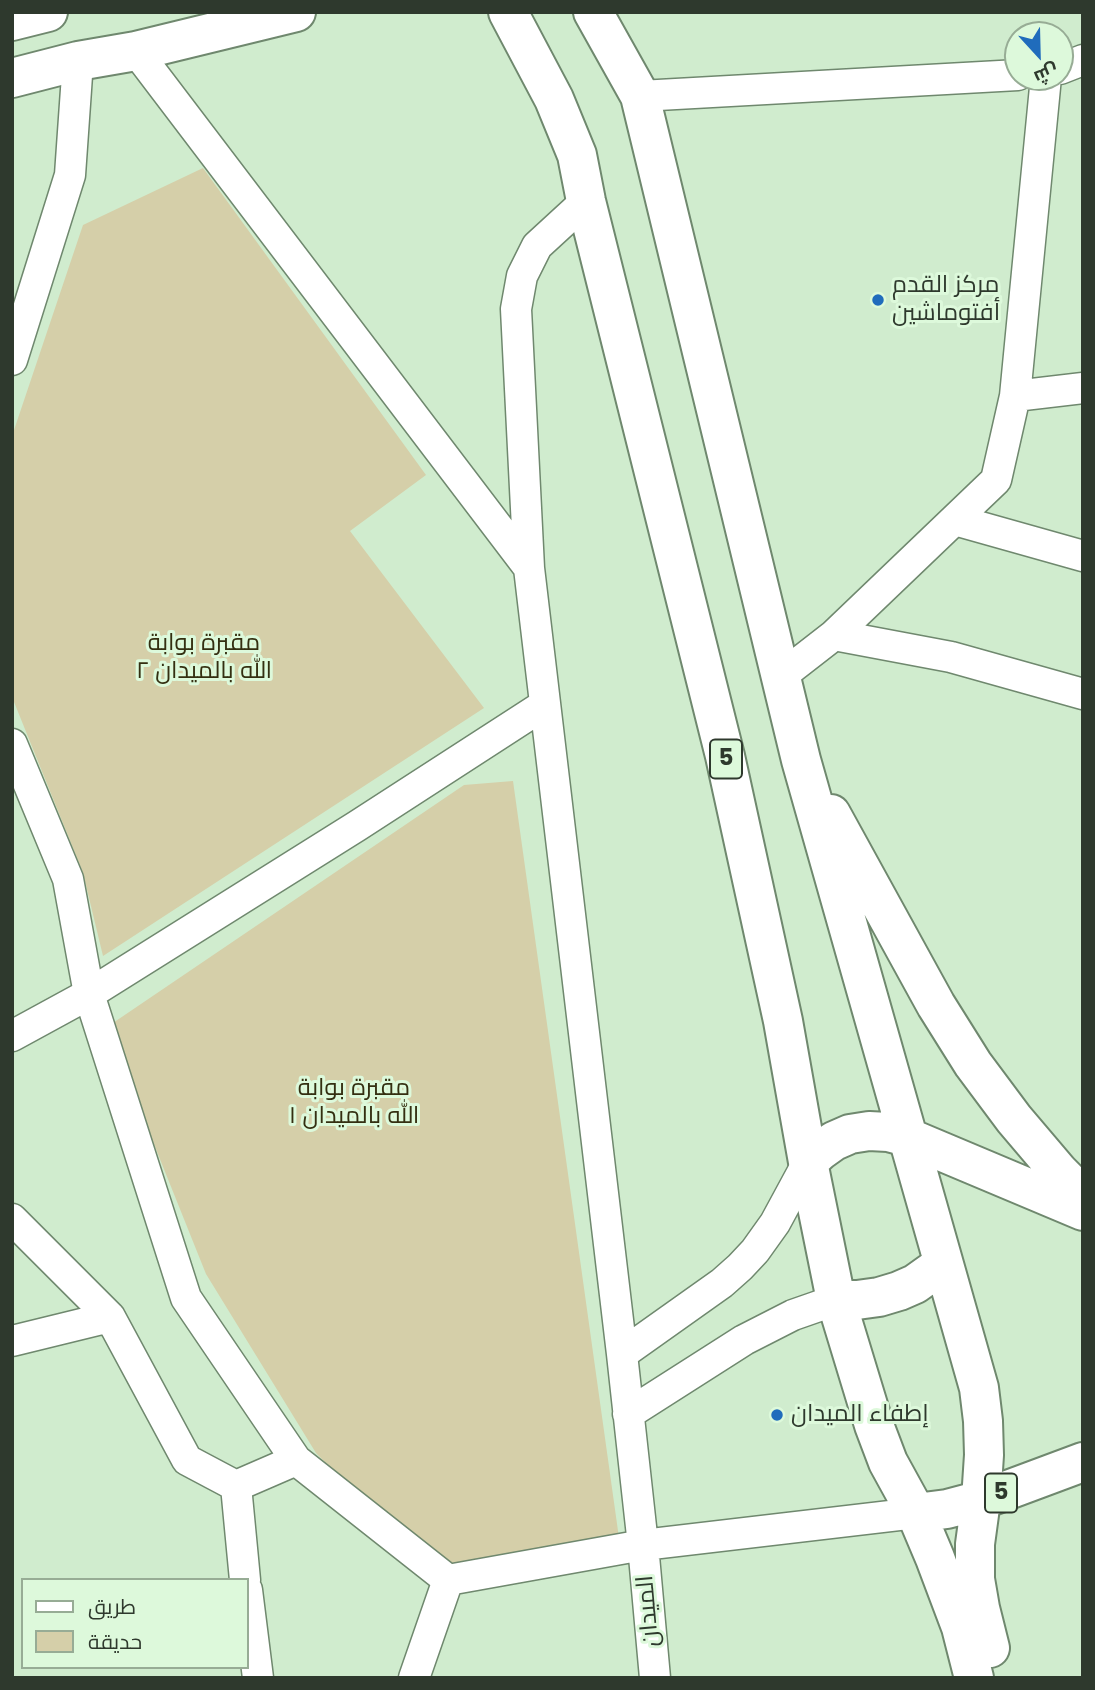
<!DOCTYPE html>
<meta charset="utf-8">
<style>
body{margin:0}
#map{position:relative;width:1095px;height:1690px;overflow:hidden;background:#d0ecce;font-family:Poppins,Cairo,sans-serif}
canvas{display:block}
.frame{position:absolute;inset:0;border:14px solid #2e392d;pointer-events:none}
.legend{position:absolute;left:21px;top:1578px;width:228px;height:91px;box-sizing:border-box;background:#ddf9db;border:2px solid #97ac95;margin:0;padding:9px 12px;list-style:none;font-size:21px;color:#2e392d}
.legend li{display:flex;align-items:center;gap:14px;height:35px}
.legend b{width:35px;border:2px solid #97ac95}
.north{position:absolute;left:1004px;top:21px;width:70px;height:70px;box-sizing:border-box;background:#ddf9db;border:2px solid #97ac95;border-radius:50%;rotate:158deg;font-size:19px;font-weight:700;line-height:28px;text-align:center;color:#2e392d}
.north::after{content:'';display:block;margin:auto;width:24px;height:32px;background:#206cbc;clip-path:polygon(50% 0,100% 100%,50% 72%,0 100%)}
</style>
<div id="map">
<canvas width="1095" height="1690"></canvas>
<div class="frame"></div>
<ul class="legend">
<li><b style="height:9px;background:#fff"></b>طريق</li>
<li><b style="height:19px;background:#d5cfa9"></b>حديقة</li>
</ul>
<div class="north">ش</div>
</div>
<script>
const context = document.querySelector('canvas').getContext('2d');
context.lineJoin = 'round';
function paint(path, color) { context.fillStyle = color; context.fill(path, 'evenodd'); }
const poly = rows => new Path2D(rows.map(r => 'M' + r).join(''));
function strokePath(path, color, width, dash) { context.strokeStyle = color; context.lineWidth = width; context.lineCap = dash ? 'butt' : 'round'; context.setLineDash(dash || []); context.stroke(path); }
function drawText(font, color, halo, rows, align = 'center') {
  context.font = font + ' Poppins,Cairo,sans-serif'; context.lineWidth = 6; context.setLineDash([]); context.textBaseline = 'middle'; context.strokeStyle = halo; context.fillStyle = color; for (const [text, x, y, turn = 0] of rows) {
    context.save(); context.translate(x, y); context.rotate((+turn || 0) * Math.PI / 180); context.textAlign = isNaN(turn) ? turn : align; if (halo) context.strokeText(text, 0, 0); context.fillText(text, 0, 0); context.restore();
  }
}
paint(poly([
 [203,168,426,475,350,531,484,708,103,956,83,873,12,697,12,436,83,225],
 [513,781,619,1538,435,1574,316,1453,206,1274,107,1027,464,785]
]), '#d5cfa9');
const street = poly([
 [136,51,529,568],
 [1060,69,1083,60],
 [640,96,1018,75],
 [586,201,537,246,522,276,516,309,529,568,622,1354,643,1545,655,1678],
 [12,360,70,175,78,61],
 [1015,396,1083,388],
 [955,520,1083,556],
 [834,635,951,657,1083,694],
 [780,677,834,635,996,480,1015,396,1046,77],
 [12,744,68,879,89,994,186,1298,296,1460,448,1580,643,1545,916,1513],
 [12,1036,89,994,357,826,544,705],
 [12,1219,110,1317],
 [12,1341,110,1317,187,1460,236,1486,296,1460],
 [622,1354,722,1283,740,1267,755,1251,775,1223,808,1162],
 [628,1414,744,1340,793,1315,836,1300],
 [236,1486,245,1580],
 [247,1590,258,1678],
 [414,1678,448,1580]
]);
const primary = poly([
 [508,12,554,99,577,155,586,201,725,756,783,1021,808,1162,836,1300,874,1425,888,1462,916,1513,935,1558,961,1627,974,1678],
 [593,12,640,96,801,760,979,1388,983,1421,984,1455,981,1500,975,1544,975,1579,980,1608,990,1648],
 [12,21,48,12],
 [12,78,78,61,136,51,296,12],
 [831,814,936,1005,973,1064,1014,1119,1059,1172,1083,1196],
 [808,1162,820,1151,834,1141,850,1134,869,1131,888,1132,907,1137,1083,1211],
 [836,1300,857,1300,879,1297,899,1291,915,1284,943,1264],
 [916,1513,947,1509,981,1500,1083,1462]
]);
strokePath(street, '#6f886e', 33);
strokePath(primary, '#6f886e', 42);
strokePath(street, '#fff', 30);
strokePath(primary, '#fff', 38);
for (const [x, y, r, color] of [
 [878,300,7,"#206cbc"],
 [777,1415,7,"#206cbc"]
]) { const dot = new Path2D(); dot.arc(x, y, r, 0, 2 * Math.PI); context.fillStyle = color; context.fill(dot); strokePath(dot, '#ddf9db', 2.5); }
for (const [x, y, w] of [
 [726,759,32],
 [1001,1493,32]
]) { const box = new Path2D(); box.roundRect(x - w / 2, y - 19.5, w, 39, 5); context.fillStyle = '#ddf9db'; context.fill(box); strokePath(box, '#2e392d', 2); }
drawText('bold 23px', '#2e392d', null, [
 ["5",726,759],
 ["5",1001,1493]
]);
drawText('24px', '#2e392d', '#ddf9db', [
 ["مركز القدم",892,286],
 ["أفتوماشين",892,314],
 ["إطفاء الميدان",791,1415]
], 'left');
drawText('24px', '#342f11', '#ddf9db', [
 ["مقبرة بوابة",204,644],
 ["الله بالميدان ٢",204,672],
 ["مقبرة بوابة",354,1089],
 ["الله بالميدان ١",354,1117]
]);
drawText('24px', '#2e392d', '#ddf9db', [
 ["الميدان",649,1611,-95]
]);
</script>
